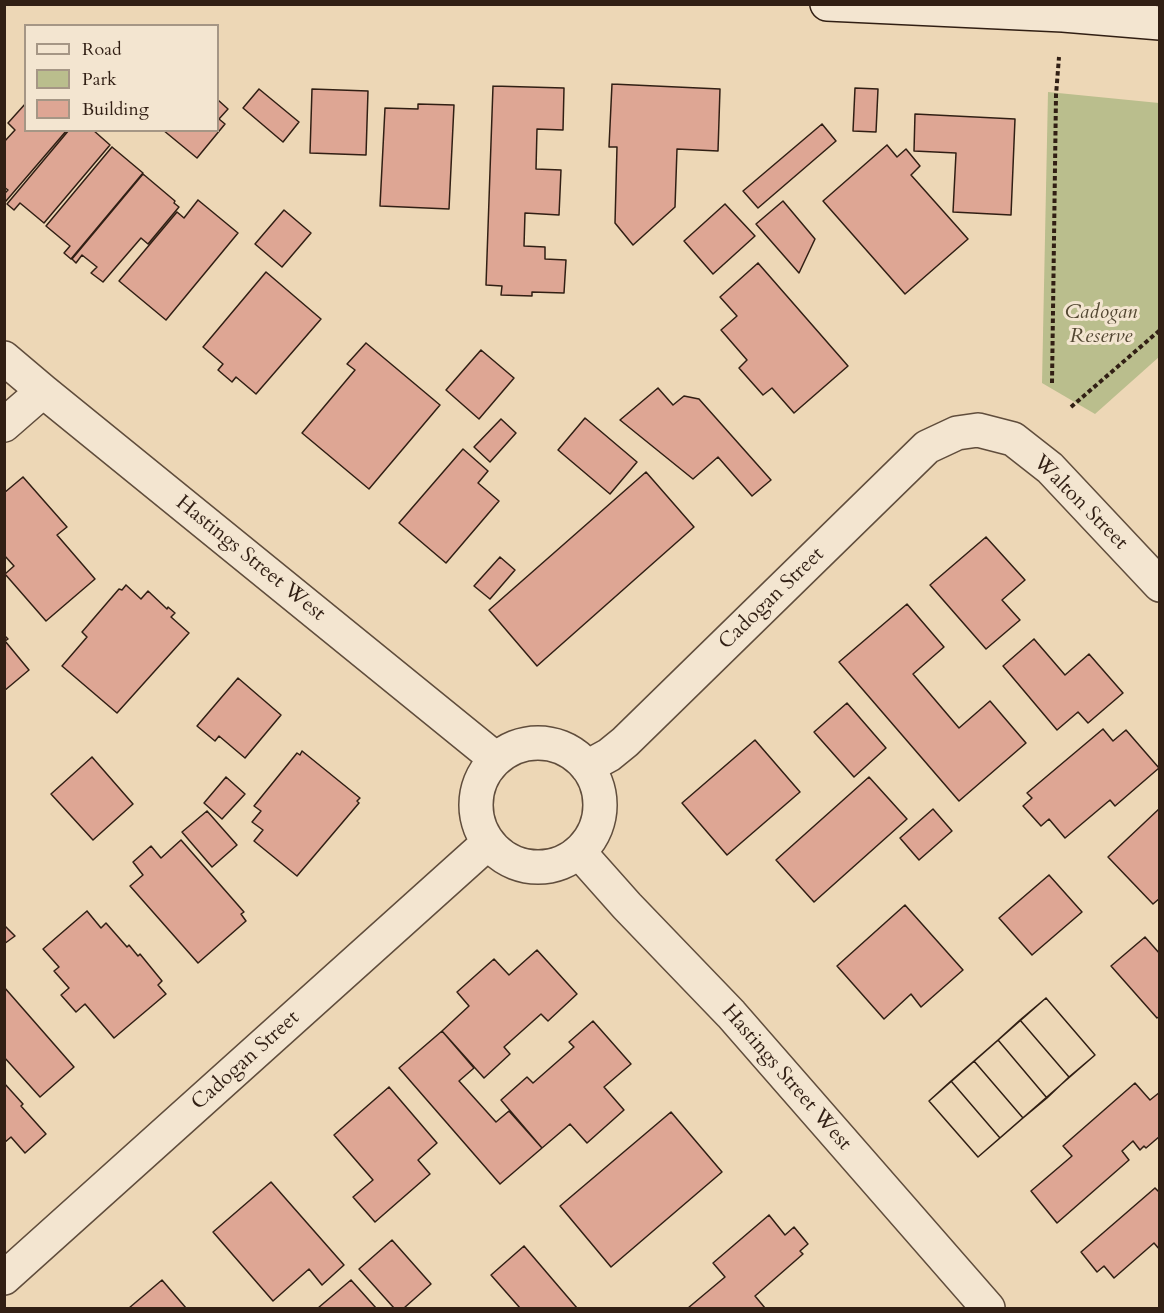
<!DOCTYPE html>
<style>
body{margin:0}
#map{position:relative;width:1164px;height:1313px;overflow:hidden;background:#edd7b6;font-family:Cardo,serif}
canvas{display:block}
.frame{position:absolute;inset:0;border:6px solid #311f14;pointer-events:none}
.legend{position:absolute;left:24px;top:24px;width:195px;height:108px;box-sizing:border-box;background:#f3e5d0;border:2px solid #a59685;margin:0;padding:8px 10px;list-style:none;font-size:18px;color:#311f14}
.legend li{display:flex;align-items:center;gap:12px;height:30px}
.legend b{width:30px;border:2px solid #a59685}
</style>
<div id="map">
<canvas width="1164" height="1313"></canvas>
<div class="frame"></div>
<ul class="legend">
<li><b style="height:8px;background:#f3e5d0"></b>Road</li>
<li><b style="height:16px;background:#babe8d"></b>Park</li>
<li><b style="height:16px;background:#dea694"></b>Building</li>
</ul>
</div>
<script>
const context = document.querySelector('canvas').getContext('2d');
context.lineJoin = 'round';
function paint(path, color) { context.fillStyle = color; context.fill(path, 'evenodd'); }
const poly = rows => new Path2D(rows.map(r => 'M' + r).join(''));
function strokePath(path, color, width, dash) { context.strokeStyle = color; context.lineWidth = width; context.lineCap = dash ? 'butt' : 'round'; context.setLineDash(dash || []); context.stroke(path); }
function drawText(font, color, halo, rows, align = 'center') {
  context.font = font + ' Cardo,serif'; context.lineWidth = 6; context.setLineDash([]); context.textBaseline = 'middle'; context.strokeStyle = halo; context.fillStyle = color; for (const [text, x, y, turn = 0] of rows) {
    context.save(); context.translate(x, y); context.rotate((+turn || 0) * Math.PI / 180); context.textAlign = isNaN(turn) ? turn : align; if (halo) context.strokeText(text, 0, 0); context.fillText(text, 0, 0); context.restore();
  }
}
paint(poly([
 [1048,92,1159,103,1159,357,1095,414,1042,383]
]), '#babe8d');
const building = poly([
 [612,84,720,89,718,151,677,149,675,207,633,245,615,223,617,147,609,147,612,84],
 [493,86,564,88,563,130,537,129,536,169,561,170,559,215,525,213,524,246,545,247,545,259,566,260,564,293,532,292,532,296,501,295,502,286,486,285,493,86],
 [855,88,878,89,876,132,853,131,855,88],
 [259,89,299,122,283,142,243,108,259,89],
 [312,89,368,91,366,155,310,153,312,89],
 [218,100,228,109,219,119,225,124,197,158,163,130,218,130,218,100],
 [26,103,26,130,67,130,6,201,4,200,4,194,8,190,4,187,4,142,15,130,8,123,26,103],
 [418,104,454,105,449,209,380,206,385,108,418,109,418,104],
 [915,114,1015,119,1011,215,953,212,956,153,914,151,915,114],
 [822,124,836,141,758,208,743,191,822,124],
 [69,130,93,130,110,145,44,223,20,203,14,210,7,204,69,130],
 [887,145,897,157,906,149,920,166,911,175,968,239,905,294,823,201,887,145],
 [112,147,143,173,71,259,64,253,70,246,46,226,112,147],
 [143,174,175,201,174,203,179,207,148,244,141,238,103,282,91,273,97,267,82,255,76,263,72,259,143,174],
 [198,200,238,233,166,320,119,281,177,212,184,218,198,200],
 [783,201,815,239,799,273,756,224,783,201],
 [725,204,755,236,713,274,684,241,725,204],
 [284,210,311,233,282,267,255,244,284,210],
 [758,263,848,366,794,413,772,388,763,395,739,368,747,360,721,330,737,316,720,297,758,263],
 [266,272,321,319,256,394,236,377,232,382,218,370,223,364,203,347,266,272],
 [366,343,440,405,369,489,302,433,355,370,347,364,366,343],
 [481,350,514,378,479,419,446,390,481,350],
 [658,388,673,405,684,396,699,399,771,480,752,496,718,457,693,479,620,420,658,388],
 [585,418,637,462,610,494,558,450,585,418],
 [501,419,516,433,490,462,474,447,501,419],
 [463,449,488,471,478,483,499,501,446,563,399,523,463,449],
 [646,472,694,527,537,666,489,610,646,472],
 [23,477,67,527,57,535,95,579,46,621,5,574,14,566,4,555,4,493,23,477],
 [986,537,1025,580,1002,600,1020,620,986,649,930,585,986,537],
 [500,557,515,570,490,599,474,586,500,557],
 [126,585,141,599,148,591,167,609,168,607,175,613,171,617,189,633,117,713,62,666,87,637,82,632,119,589,122,590,126,585],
 [907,604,944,647,913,674,959,728,990,701,1026,743,959,801,839,662,907,604],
 [4,635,8,639,5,641,29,670,4,691,4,635],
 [1034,639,1065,675,1089,654,1123,693,1088,723,1078,712,1057,730,1003,666,1034,639],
 [238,678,281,715,245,758,219,736,215,741,197,726,238,678],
 [847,703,886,748,854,777,814,732,847,703],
 [1103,729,1113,741,1126,730,1159,768,1115,806,1110,800,1065,838,1049,819,1041,826,1023,806,1032,798,1027,793,1103,729],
 [755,740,800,792,727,855,682,803,755,740],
 [302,751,360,798,357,801,359,803,297,876,254,841,263,830,252,822,261,811,254,806,297,753,300,755,302,751],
 [92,757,133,804,93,840,51,794,92,757],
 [226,777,245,794,222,819,204,803,226,777],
 [869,777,907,819,814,902,776,860,869,777],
 [1160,808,1160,898,1153,904,1108,857,1160,808],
 [933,809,952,831,919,860,900,838,933,809],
 [207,811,237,845,212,867,182,832,207,811],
 [181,840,244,912,241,914,246,921,198,963,130,886,143,875,133,862,151,846,161,858,181,840],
 [1049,875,1082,912,1032,955,999,918,1049,875],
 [905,905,963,970,921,1007,911,994,884,1019,837,966,905,905],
 [87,911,101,928,106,923,127,947,129,945,138,956,140,954,162,981,158,985,166,994,114,1038,85,1004,76,1012,61,995,69,988,54,971,59,967,43,949,87,911],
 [4,925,15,936,4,944,4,925],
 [1145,937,1160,954,1160,1016,1157,1018,1111,966,1145,937],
 [537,950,577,994,548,1021,541,1014,504,1047,510,1054,484,1078,442,1031,469,1006,457,992,494,959,509,975,537,950],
 [4,987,74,1067,40,1097,4,1057,4,987],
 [1046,998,1095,1055,978,1157,929,1101,1046,998],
 [1046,998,1095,1055,1069,1077,1020,1020,1046,998],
 [1020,1020,1069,1077,1047,1098,998,1040,1020,1020],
 [593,1021,631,1064,604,1087,624,1110,587,1143,570,1124,542,1148,501,1100,527,1077,533,1083,574,1047,569,1042,593,1021],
 [442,1031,474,1068,459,1081,496,1122,509,1111,542,1148,500,1184,399,1068,442,1031],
 [998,1040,1047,1098,1023,1118,974,1061,998,1040],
 [974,1061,1023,1118,1000,1138,951,1081,974,1061],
 [951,1081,1000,1138,978,1157,929,1101,951,1081],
 [4,1083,23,1104,21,1106,46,1134,25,1153,11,1137,4,1143,4,1083],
 [1135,1083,1150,1100,1160,1092,1160,1136,1146,1148,1144,1146,1140,1150,1133,1141,1122,1151,1129,1160,1057,1223,1031,1191,1072,1156,1063,1146,1135,1083],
 [389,1087,437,1143,418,1160,430,1174,375,1222,353,1197,373,1180,334,1135,389,1087],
 [671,1112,722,1172,611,1267,560,1206,671,1112],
 [271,1182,344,1265,322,1285,309,1269,273,1301,213,1232,271,1182],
 [1155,1188,1160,1193,1160,1250,1154,1243,1114,1278,1104,1266,1097,1272,1081,1252,1155,1188],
 [769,1215,785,1235,794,1227,808,1244,800,1251,803,1254,755,1296,765,1308,688,1308,725,1277,713,1263,769,1215],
 [392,1240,431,1284,404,1308,394,1308,359,1269,392,1240],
 [524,1246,577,1308,520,1308,491,1275,524,1246],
 [162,1280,186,1308,129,1308,162,1280],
 [351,1280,376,1308,318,1308,351,1280]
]);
paint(building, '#dea694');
strokePath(building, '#311f14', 1.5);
const minor = poly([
 [4,358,43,391,496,759],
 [4,425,43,391],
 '476 805a62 62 0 1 1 124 0a62 62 0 1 1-124 0Z',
 [587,767,609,755,625,742,927,447,957,433,978,430,1013,439,1050,468,1160,585],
 [579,852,627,906,731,1014,988,1308],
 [4,1278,488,843]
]);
const secondary = poly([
 [827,4,1063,15,1160,23]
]);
strokePath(minor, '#604d3c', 36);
strokePath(secondary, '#311f14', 36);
strokePath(poly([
 [1052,383,1056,95,1059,57],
 [1071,407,1160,330]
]), '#311f14', 4, [4.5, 3]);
strokePath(minor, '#f3e5d0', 33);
strokePath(secondary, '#f3e5d0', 33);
drawText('italic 21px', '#534732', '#f3e5d0', [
 ["Cadogan",1101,313],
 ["Reserve",1101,337]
]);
drawText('21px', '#311f14', '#f3e5d0', [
 ["Walton Street",1080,503,45],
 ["Hastings Street West",250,559,39],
 ["Cadogan Street",772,599,-44],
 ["Cadogan Street",246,1061,-42],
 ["Hastings Street West",786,1078,49]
]);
</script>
